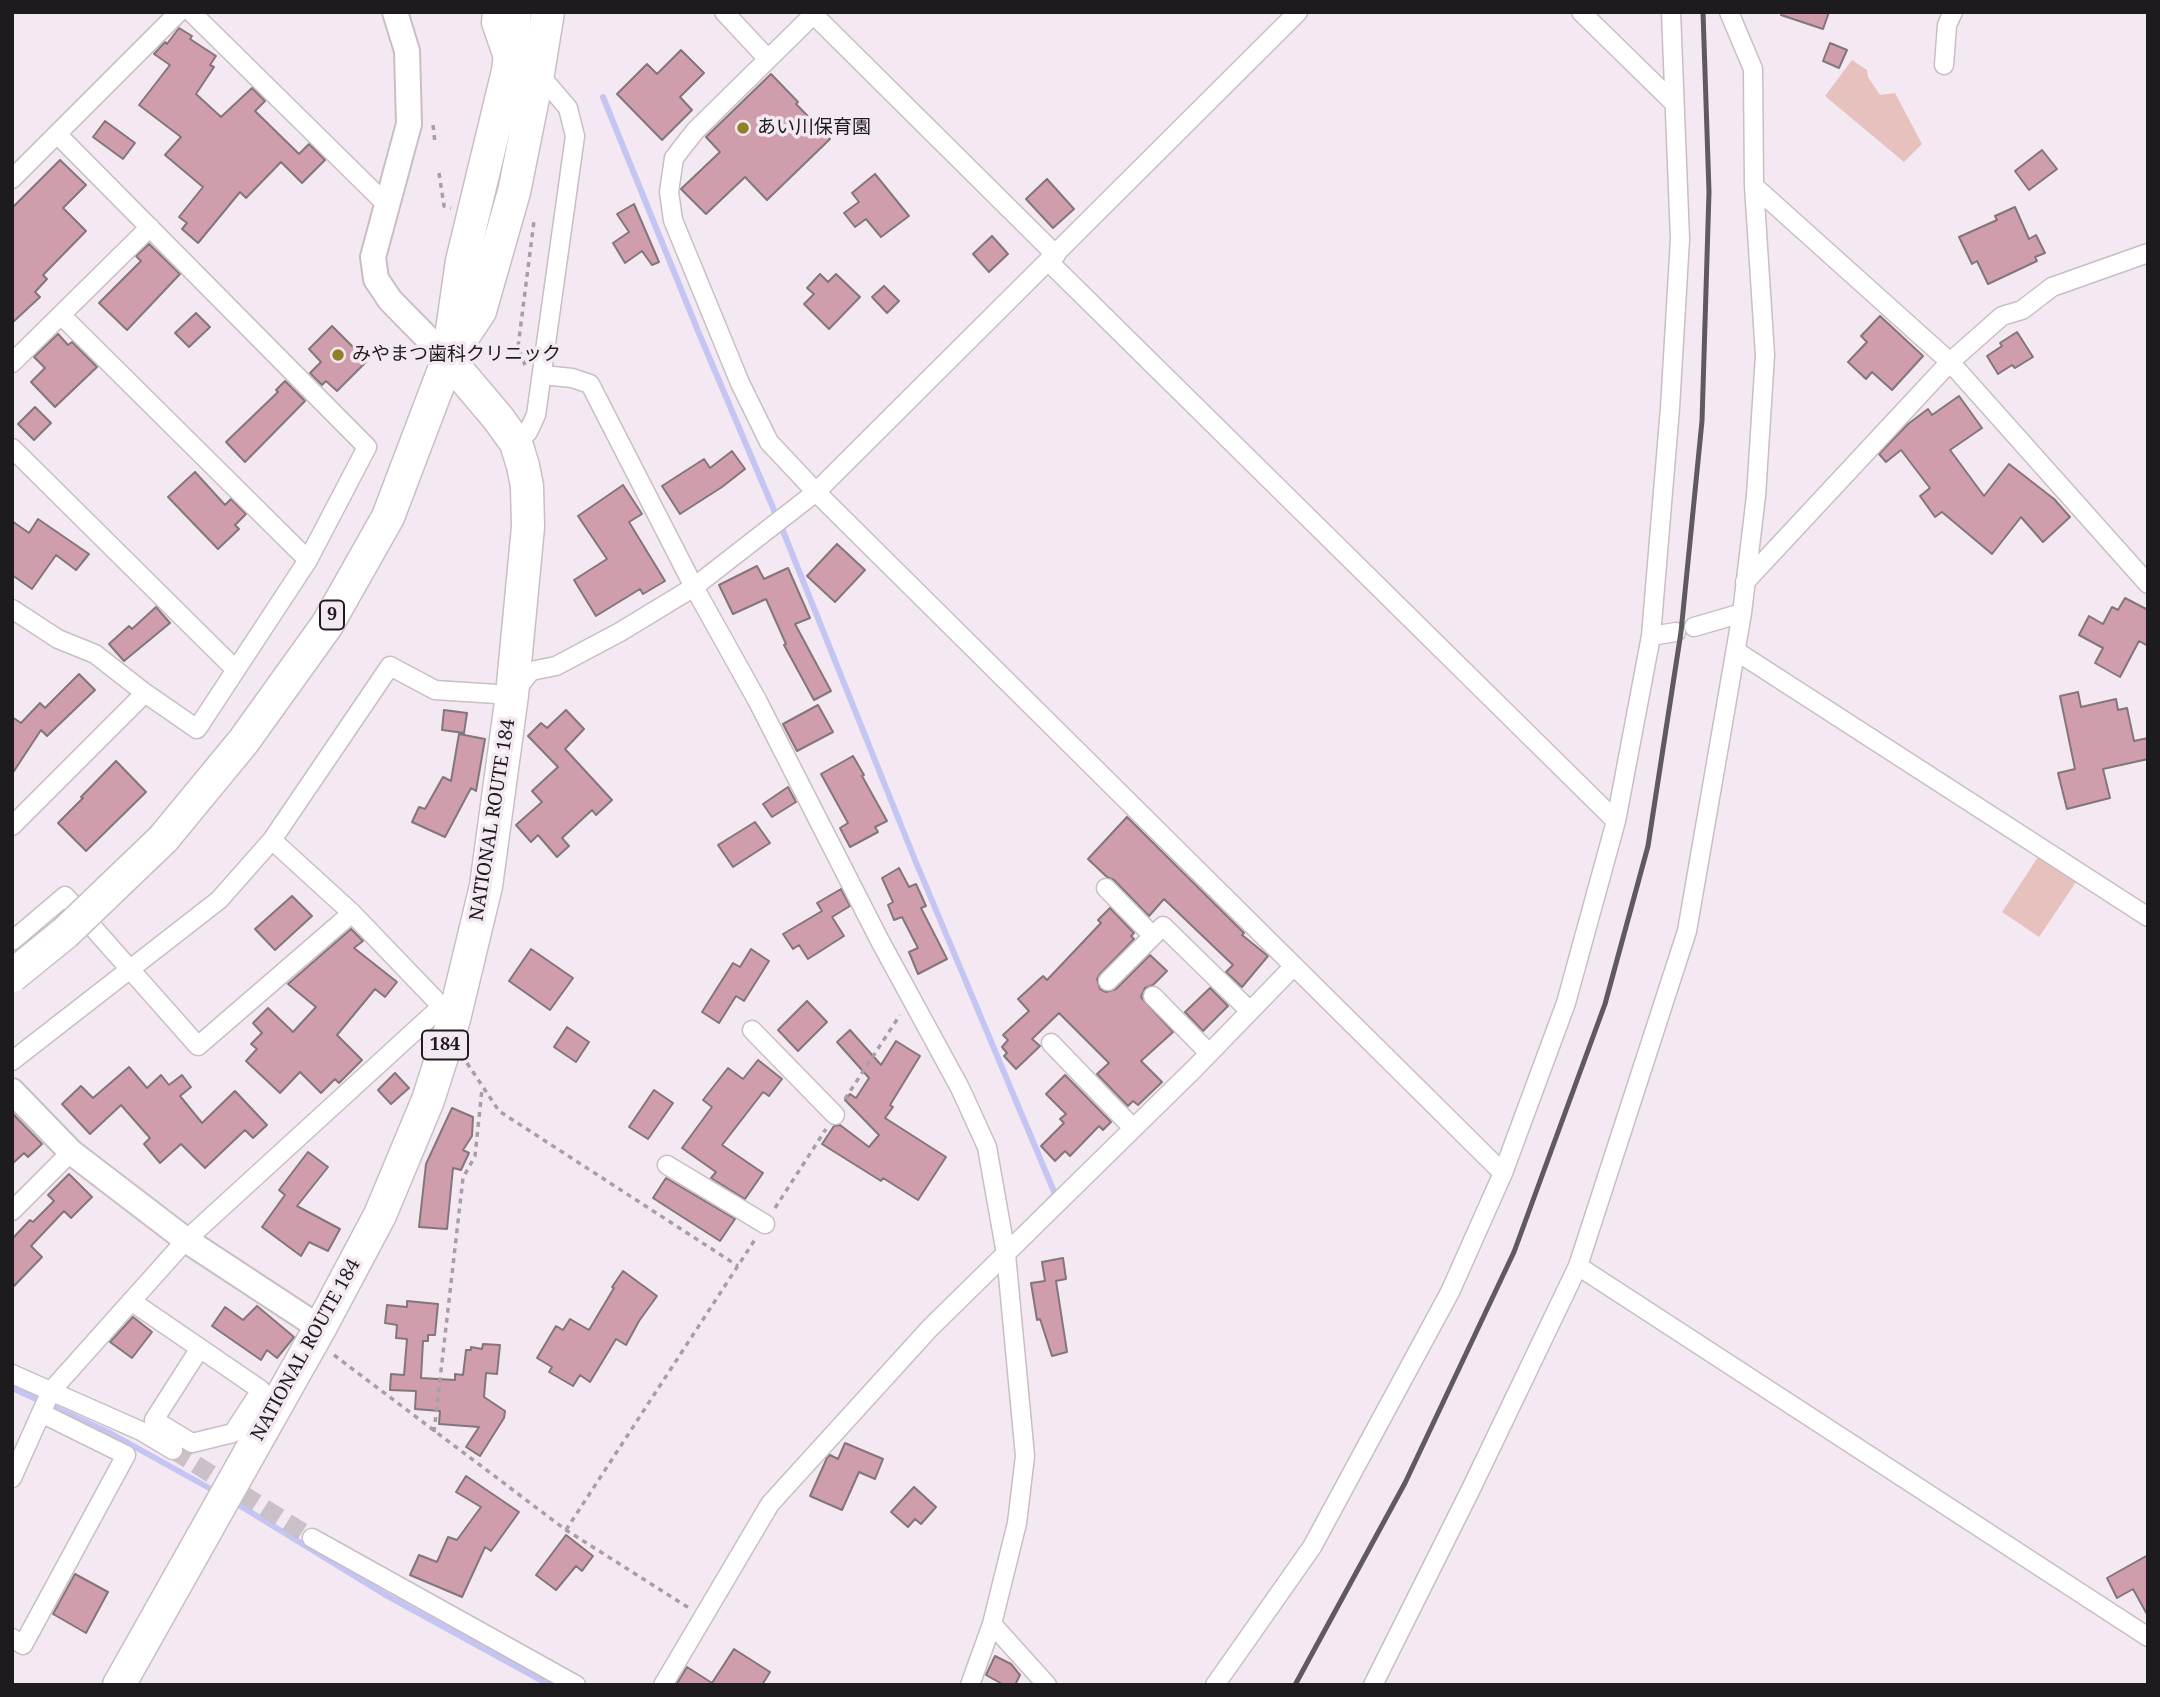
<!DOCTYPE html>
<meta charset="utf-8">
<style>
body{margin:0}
#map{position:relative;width:2160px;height:1697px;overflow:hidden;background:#f4e9f2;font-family:"Noto Serif",serif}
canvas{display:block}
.frame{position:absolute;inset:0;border:14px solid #1e1b1e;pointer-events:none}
</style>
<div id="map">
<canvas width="2160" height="1697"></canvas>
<div class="frame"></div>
</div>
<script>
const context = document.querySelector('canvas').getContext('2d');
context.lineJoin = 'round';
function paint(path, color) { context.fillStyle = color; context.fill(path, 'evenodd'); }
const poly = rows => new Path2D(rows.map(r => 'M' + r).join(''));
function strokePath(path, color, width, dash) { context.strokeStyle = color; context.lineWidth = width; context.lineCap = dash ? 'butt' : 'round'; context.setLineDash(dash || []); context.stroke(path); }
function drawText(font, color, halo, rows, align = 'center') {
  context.font = font + ' "Noto Serif","Noto Sans JP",serif'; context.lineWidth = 7; context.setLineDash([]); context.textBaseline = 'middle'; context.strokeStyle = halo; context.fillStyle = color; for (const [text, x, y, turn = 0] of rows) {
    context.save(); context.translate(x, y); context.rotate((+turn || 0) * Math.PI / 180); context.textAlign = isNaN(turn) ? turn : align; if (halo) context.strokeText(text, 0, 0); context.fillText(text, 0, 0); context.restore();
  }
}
paint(poly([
 [1852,60,1867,70,1868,77,1880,95,1895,93,1922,144,1904,162,1825,96],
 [2038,857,2078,879,2039,937,2002,912]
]), '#e7c1bd');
strokePath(poly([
 [603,97,698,331,785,536,915,860,1055,1194,1050,1199],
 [12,1388,110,1433,218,1493],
 [234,1502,384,1594,550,1685]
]), '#c4c5f2', 6);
const building = poly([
 [1782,12,1829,12,1823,29,1781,15,1782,12],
 [179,28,192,36,190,39,216,56,210,65,214,67,196,94,221,117,252,88,265,101,255,111,299,154,309,144,325,160,302,183,281,162,246,198,240,192,198,243,182,229,187,223,179,217,203,187,165,155,181,137,139,105,170,65,154,54,165,42,167,44,179,28],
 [1830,43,1847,50,1839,68,1823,61,1830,43],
 [681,50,704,73,680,97,692,110,662,140,617,94,647,64,657,74,681,50],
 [771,74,798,102,796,104,830,139,767,200,745,177,706,214,681,189,720,152,706,137,771,74],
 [105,121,135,143,123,159,93,137,105,121],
 [2042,150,2057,169,2029,190,2015,171,2042,150],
 [60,160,86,185,63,208,86,231,43,275,47,279,35,292,40,297,12,323,12,208,60,160],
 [875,174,909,216,881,237,866,219,855,227,844,213,859,202,852,193,875,174],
 [1047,179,1074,209,1053,228,1026,199,1047,179],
 [634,204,659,262,652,265,642,251,625,263,613,243,629,232,617,214,634,204],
 [2015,207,2029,239,2036,235,2045,253,2035,257,2037,261,1988,284,1977,261,1972,264,1959,237,1997,220,1995,216,2015,207],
 [992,236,1008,254,989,272,973,254,992,236],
 [149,244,180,274,127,330,99,303,141,261,136,256,149,244],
 [820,274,828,282,836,274,860,297,829,329,804,304,814,294,807,288,820,274],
 [884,286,899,301,887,313,872,297,884,286],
 [196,313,210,327,189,347,175,333,196,313],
 [1880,316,1923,356,1892,390,1872,372,1866,379,1848,362,1867,342,1861,336,1880,316],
 [332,326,367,361,337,391,326,381,322,385,310,373,321,362,309,349,332,326],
 [2017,332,2033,357,2015,368,2012,365,1998,374,1987,356,2002,346,2000,343,2017,332],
 [58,334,68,345,72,342,97,367,55,407,31,382,45,368,34,357,58,334],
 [285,381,305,401,245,462,226,442,278,392,276,390,285,381],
 [1959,396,1982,428,1950,450,1984,496,2009,464,2054,499,2070,517,2043,542,2021,517,1992,554,1942,512,1935,517,1920,496,1930,488,1901,450,1886,462,1879,454,1908,424,1928,409,1932,415,1959,396],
 [35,407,51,423,34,440,18,424,35,407],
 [732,451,745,469,722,487,680,514,662,486,704,459,710,468,732,451],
 [195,472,225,505,231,499,246,514,235,525,239,529,218,549,168,497,195,472],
 [623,485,642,514,629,522,665,581,643,594,640,589,596,616,574,580,607,559,578,516,623,485],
 [38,519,89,554,76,570,56,555,32,589,12,575,12,521,29,533,38,519],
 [837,544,865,570,835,602,807,576,837,544],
 [757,566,764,579,788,568,810,618,795,624,831,691,814,700,784,645,786,644,766,599,733,614,719,585,757,566],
 [2125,598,2148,610,2148,646,2139,641,2120,677,2095,663,2103,648,2079,635,2089,616,2103,624,2112,607,2118,610,2125,598],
 [156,607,170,623,124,661,109,644,129,626,132,629,156,607],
 [79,674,95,690,47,736,41,730,12,774,12,717,21,723,40,703,45,708,79,674],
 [2078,692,2081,707,2116,699,2118,710,2127,708,2134,741,2148,738,2148,759,2103,769,2110,798,2067,809,2058,773,2075,769,2060,696,2078,692],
 [818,705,833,732,797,751,783,724,818,705],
 [444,710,467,713,464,733,442,730,444,710],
 [566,710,584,729,565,749,612,800,596,815,592,810,562,838,569,846,557,857,538,835,531,842,516,825,542,802,532,791,558,767,528,736,541,723,547,728,566,710],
 [459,734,485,739,476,791,471,788,445,837,412,822,419,807,425,809,443,777,451,781,459,734],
 [853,756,864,775,862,776,887,821,875,827,878,832,850,847,840,828,848,823,821,774,853,756],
 [116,761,146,792,86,851,58,823,83,798,81,797,116,761],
 [788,787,796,802,772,817,763,804,788,787],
 [1127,817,1244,933,1242,935,1268,956,1242,987,1226,972,1233,965,1164,899,1149,916,1114,880,1107,877,1088,859,1127,817],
 [755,822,770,843,733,867,718,845,755,822],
 [899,868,909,887,916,884,926,906,921,908,947,959,918,974,909,952,918,948,902,917,894,920,888,905,893,902,882,878,899,868],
 [841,889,850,906,832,917,844,936,808,959,799,945,793,949,783,934,822,911,817,903,841,889],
 [292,896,312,916,275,950,255,929,292,896],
 [1110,908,1134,933,1131,936,1134,939,1100,974,1097,979,1100,989,1106,992,1116,989,1150,955,1167,971,1153,985,1145,988,1141,997,1173,1032,1141,1061,1162,1082,1138,1105,1133,1101,1128,1106,1097,1074,1109,1063,1059,1013,1032,1039,1040,1046,1016,1069,1004,1056,1007,1053,1002,1047,1008,1040,1003,1035,1029,1011,1018,999,1043,976,1047,980,1101,923,1098,920,1110,908],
 [351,929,363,941,354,948,397,982,385,997,375,989,337,1035,362,1060,339,1083,335,1079,321,1093,300,1072,280,1093,246,1061,257,1049,251,1044,262,1033,253,1023,268,1008,293,1032,316,1007,288,984,351,929],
 [531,949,573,978,550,1010,509,981,531,949],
 [751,949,769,961,744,1001,736,996,719,1023,702,1012,733,963,740,967,751,949],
 [1210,988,1228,1006,1203,1031,1185,1012,1210,988],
 [807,1001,827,1022,798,1051,778,1030,807,1001],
 [567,1027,589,1042,576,1062,554,1047,567,1027],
 [850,1030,881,1065,896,1041,920,1056,890,1105,893,1107,885,1118,946,1157,918,1200,883,1178,881,1181,822,1144,834,1126,840,1125,869,1147,879,1135,845,1100,850,1094,856,1098,869,1078,837,1042,850,1030],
 [758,1060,782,1079,769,1096,763,1092,722,1145,763,1173,745,1199,711,1178,716,1172,682,1148,712,1107,703,1100,728,1068,743,1079,758,1060],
 [129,1067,147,1088,161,1075,169,1085,182,1075,191,1087,180,1096,202,1123,235,1091,267,1125,253,1138,245,1130,205,1168,181,1144,160,1163,144,1144,150,1138,121,1105,90,1134,62,1104,81,1086,93,1098,129,1067],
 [395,1073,409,1088,391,1104,378,1090,395,1073],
 [1065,1075,1111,1122,1103,1130,1099,1126,1070,1156,1065,1151,1055,1161,1041,1146,1064,1123,1060,1119,1066,1114,1046,1094,1065,1075],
 [654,1090,673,1103,648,1139,629,1127,654,1090],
 [452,1108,473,1117,472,1136,463,1150,469,1153,461,1170,453,1168,447,1229,419,1227,426,1164,452,1108],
 [12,1113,42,1144,28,1157,24,1153,12,1164,12,1113],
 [308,1152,328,1167,297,1206,340,1229,328,1251,309,1242,301,1256,262,1227,285,1195,279,1190,308,1152],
 [69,1174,92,1197,71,1218,64,1211,31,1246,42,1257,12,1288,12,1239,30,1220,33,1222,54,1201,48,1195,69,1174],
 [666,1178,735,1219,720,1241,653,1198,666,1178],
 [1063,1258,1066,1279,1056,1281,1067,1352,1052,1356,1040,1319,1037,1320,1031,1283,1045,1281,1042,1262,1063,1258],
 [623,1271,657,1296,639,1321,626,1345,616,1339,590,1382,580,1375,573,1386,549,1372,552,1367,537,1358,556,1326,563,1330,570,1319,589,1330,614,1288,612,1287,623,1271],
 [407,1301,438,1304,435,1335,428,1335,428,1341,423,1341,421,1378,455,1380,455,1374,463,1375,466,1350,471,1350,471,1347,482,1349,483,1344,500,1345,497,1374,486,1373,484,1397,505,1411,504,1418,480,1456,466,1447,479,1427,439,1424,440,1411,415,1409,416,1391,390,1390,391,1374,404,1375,407,1339,396,1338,397,1325,385,1323,387,1305,407,1307,407,1301],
 [257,1306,294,1337,277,1358,267,1350,261,1360,212,1326,225,1307,243,1320,257,1306],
 [133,1317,152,1332,132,1358,110,1342,133,1317],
 [845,1443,883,1459,875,1479,859,1472,842,1510,810,1496,827,1458,830,1455,838,1459,845,1443],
 [466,1476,519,1512,491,1551,485,1547,462,1597,410,1575,419,1555,437,1562,448,1537,457,1540,481,1507,456,1492,466,1476],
 [914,1487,936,1507,921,1524,915,1519,908,1527,891,1512,914,1487],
 [566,1535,593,1556,582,1571,576,1566,556,1590,536,1575,566,1535],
 [2148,1555,2148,1616,2133,1589,2117,1598,2107,1578,2148,1555],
 [75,1574,108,1592,86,1633,53,1614,75,1574],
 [734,1649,770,1672,762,1685,676,1685,687,1667,712,1683,734,1649],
 [995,1656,1011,1664,1020,1675,1015,1685,1004,1685,986,1675,995,1656]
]);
paint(building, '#d09dac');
strokePath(building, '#83767a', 2);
strokePath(poly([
 [173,1450,312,1538]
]), '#c9c0c8', 18, [18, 9]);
const street = poly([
 [191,12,386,204],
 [492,12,491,23,503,58],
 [724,12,768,59],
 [811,12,1056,255],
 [816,12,695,131,674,158,669,192,673,220,740,383,769,442,816,492,1294,966],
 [1581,12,1673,102],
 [1944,65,1947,25,1953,12],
 [12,179,179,12],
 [1754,186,1950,362,2148,584],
 [1049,262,1616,821],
 [61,315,308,560],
 [12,363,150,227],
 [543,375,572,378,590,384,694,587,757,700,880,941,960,1088,987,1147,1006,1254,1025,1456,1017,1523,992,1624,970,1685],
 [516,443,528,432,536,415,575,136,568,108,538,73],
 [12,448,235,669],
 [1745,582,1950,362,2002,316,2022,310,2052,287,2148,253],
 [12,609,58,639,95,654,145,693,197,729,308,560,367,447,57,134],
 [1694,627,1742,613],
 [1651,636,1676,632],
 [1736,651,2148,917],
 [12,826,145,693],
 [272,840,352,913,449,1014],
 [1106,888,1153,936],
 [12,941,65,896,198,1046,352,913],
 [1108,981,1163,926,1250,1011],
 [1153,996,1209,1053],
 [752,1030,835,1115],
 [1051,1043,1133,1128],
 [12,1061,219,900,272,840,390,666,435,690,512,695,531,671,556,666,620,632,694,587,816,492,1298,12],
 [667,1165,765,1224],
 [12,1211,71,1152],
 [1578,1266,2148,1637],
 [131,1301,261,1390,233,1433,192,1443,154,1420,200,1348],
 [12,1374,141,1431,173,1450],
 [12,1478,51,1391,186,1240,442,1006],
 [312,1538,576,1685],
 [992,1624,1047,1685],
 [12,1638,23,1645,126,1455,41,1413],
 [663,1685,770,1504,930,1328,1195,1068,1294,966,1503,1173],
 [1215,1685,1312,1547,1450,1292,1503,1173,1566,1003,1616,821,1651,636,1670,408,1680,239,1671,12],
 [1373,1685,1470,1491,1578,1266,1687,931,1742,613,1756,496,1765,355,1754,186,1753,69,1729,12]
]);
const secondary = poly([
 [395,12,407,51,409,124,373,257,376,279,390,300,448,359],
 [12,1091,71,1152,186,1240,320,1328]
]);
const highway = poly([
 [449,351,462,261,508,71,515,12],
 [163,839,243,742,327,625,388,517,448,359,480,311,514,192,538,73,548,12],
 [119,1685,320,1328,380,1215,428,1100,454,1019,486,886,512,695,528,527,527,486,523,466,516,443,498,418,448,359]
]);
strokePath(street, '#c9bec6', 21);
strokePath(secondary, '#c9bec6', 28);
strokePath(highway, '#c9bec6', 35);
strokePath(poly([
 [433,125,435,143],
 [439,173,444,206,451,208],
 [525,365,518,347,534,221],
 [467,1063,499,1111,738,1266],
 [845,1099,900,1015],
 [775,1208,826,1129],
 [334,1355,566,1530,689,1608],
 [434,1432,463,1178,475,1156,482,1089],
 [566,1530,756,1238]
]), '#a79fa6', 3.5, [5, 5]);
strokePath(street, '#fff', 18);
strokePath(secondary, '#fff', 24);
strokePath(highway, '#fff', 32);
strokePath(poly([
 [1295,1685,1405,1483,1514,1252,1605,1004,1648,846,1681,632,1702,421,1709,192,1703,12]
]), '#5f5a5f', 5);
const highwayBridge = poly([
 [12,976,65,933,163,839]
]);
strokePath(highwayBridge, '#c9bec6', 35, []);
strokePath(highwayBridge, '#fff', 32);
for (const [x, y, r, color] of [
 [743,128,7,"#908128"],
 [338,355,7,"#908128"]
]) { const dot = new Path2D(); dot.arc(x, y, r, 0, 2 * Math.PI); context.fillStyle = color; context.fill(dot); strokePath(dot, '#f4e9f2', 2.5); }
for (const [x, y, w] of [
 [332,615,24],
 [445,1045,46]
]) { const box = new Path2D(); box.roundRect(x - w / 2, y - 14.5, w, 29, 5); context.fillStyle = '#f4e9f2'; context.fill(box); strokePath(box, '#1e1b1e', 2); }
drawText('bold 18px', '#1e1b1e', null, [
 ["9",332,615],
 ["184",445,1045]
]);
drawText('19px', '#1e1b1e', '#f4e9f2', [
 ["あい川保育園",757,128],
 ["みやまつ歯科クリニック",352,355]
], 'left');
drawText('19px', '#1e1b1e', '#f4e9f2', [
 ["NATIONAL ROUTE 184",493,820,-81],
 ["NATIONAL ROUTE 184",306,1350,-61]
]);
</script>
